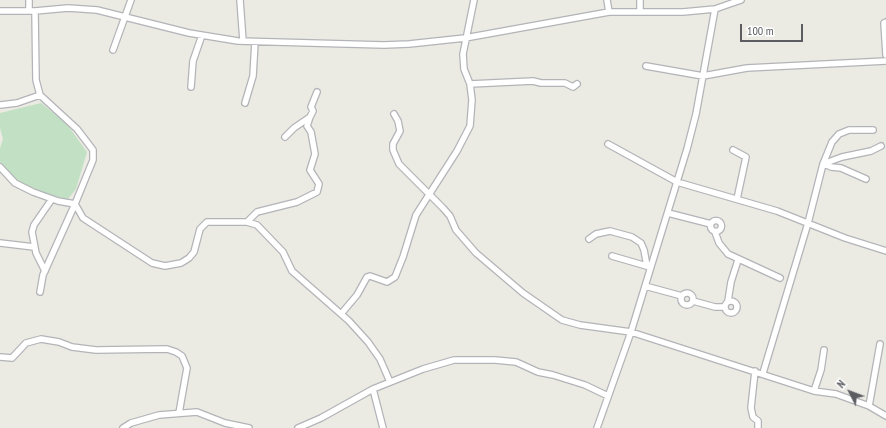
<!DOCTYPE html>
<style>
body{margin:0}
#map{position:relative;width:886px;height:428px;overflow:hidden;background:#ebeae3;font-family:"PT Sans Narrow",sans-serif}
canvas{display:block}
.north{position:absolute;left:830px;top:372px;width:40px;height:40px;-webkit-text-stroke:3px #fff;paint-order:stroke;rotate:312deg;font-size:11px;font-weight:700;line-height:16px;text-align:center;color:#5b5d61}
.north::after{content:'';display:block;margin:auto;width:14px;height:18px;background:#5b5d61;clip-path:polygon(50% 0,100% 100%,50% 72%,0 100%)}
.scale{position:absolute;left:740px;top:24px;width:63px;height:18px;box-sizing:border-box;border:2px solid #5b5d61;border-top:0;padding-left:5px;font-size:12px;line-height:14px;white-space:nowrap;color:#5b5d61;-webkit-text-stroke:3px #fff;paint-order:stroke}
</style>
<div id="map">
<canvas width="886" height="428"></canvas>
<div class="north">N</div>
<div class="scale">100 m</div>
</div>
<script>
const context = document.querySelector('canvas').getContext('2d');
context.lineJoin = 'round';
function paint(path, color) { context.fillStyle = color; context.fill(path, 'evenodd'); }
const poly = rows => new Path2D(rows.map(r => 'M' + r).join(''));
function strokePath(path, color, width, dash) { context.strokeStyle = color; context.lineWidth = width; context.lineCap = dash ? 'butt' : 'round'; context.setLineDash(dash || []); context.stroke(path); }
paint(poly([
 [41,103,66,123,87,152,76,189,68,199,50,195,22,183,9,174,0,162,0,148,3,139,0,128,0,113]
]), '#c2e0c3');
const minor = poly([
 [240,0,243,41],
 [607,0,609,12],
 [640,0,640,11],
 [0,11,35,11,68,8,97,10,189,33,238,41,384,45,409,44,465,38,609,12,683,12,715,9,741,0],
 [29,11,29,0],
 [35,11,36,80,40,95,77,129,93,150,93,160,75,204,83,218,152,263,165,266,181,263,189,258,194,252,200,229,207,222,247,222,257,225,283,252,292,271,349,321,368,342,380,359,390,382],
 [886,22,884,23,886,55],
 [113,50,131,0],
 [646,66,703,76,747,68,886,61],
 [470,84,533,81,541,83,565,83,573,87,577,84],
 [191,87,193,61,202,35],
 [245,103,253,76,255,42],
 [0,105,17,103,40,95],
 [394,114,398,121,400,131,393,144,393,150,399,164,443,208,450,216,456,230,476,253,523,293,562,320,580,325,631,332,814,391,836,394,869,406,886,416],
 [285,137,294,128,310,117,313,111,311,107,317,92],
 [608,144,677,182,777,211,845,238,886,251],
 [733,150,746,157,737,199],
 [823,164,842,157,871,151,881,146],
 [825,164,831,167,841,168,866,179],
 [0,167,15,183,33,192,58,201,75,204,43,275,40,292],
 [668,213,711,224],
 '710.5 226a5.5 5.5 0 1 1 11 0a5.5 5.5 0 1 1-11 0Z',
 [247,222,257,212,297,202,317,192,319,184,310,170,315,154,311,132,307,126,310,117],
 [715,232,719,243,728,254,780,278],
 [589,239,596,234,610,231,632,237,641,243,644,250,647,266],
 [0,243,34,247],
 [612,256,650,267],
 [45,271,36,253,32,232,34,225,52,199],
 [645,286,682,296],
 '681 299a6 6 0 1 1 12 0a6 6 0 1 1-12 0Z',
 '725 307a6 6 0 1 1 12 0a6 6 0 1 1-12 0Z',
 [693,301,715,307,725,307],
 [728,301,731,282,738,260],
 [341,314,357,295,367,277,370,276,387,282,395,277,403,257,416,215,457,151,470,126,472,100,470,84,464,69,463,54,474,0],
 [0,357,12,358,26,343,41,339,59,342,72,347,96,350,167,349,176,352,182,356,187,368,179,413],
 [755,371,751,408,753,417,758,421,758,428],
 [763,373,808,223,823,164,832,142,839,134,849,130,873,130],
 [373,389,383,428],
 [814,391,821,370,824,350],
 [869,406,880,344],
 [123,428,131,423,159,415,197,412,225,423,249,428],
 [298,428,321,418,373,389,423,369,454,360,495,360,516,362,538,372,553,375,585,385,608,396],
 [597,428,631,332,687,149,696,114,715,9]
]);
strokePath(minor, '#b3b4b8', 8);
strokePath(minor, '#fff', 5.5);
</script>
